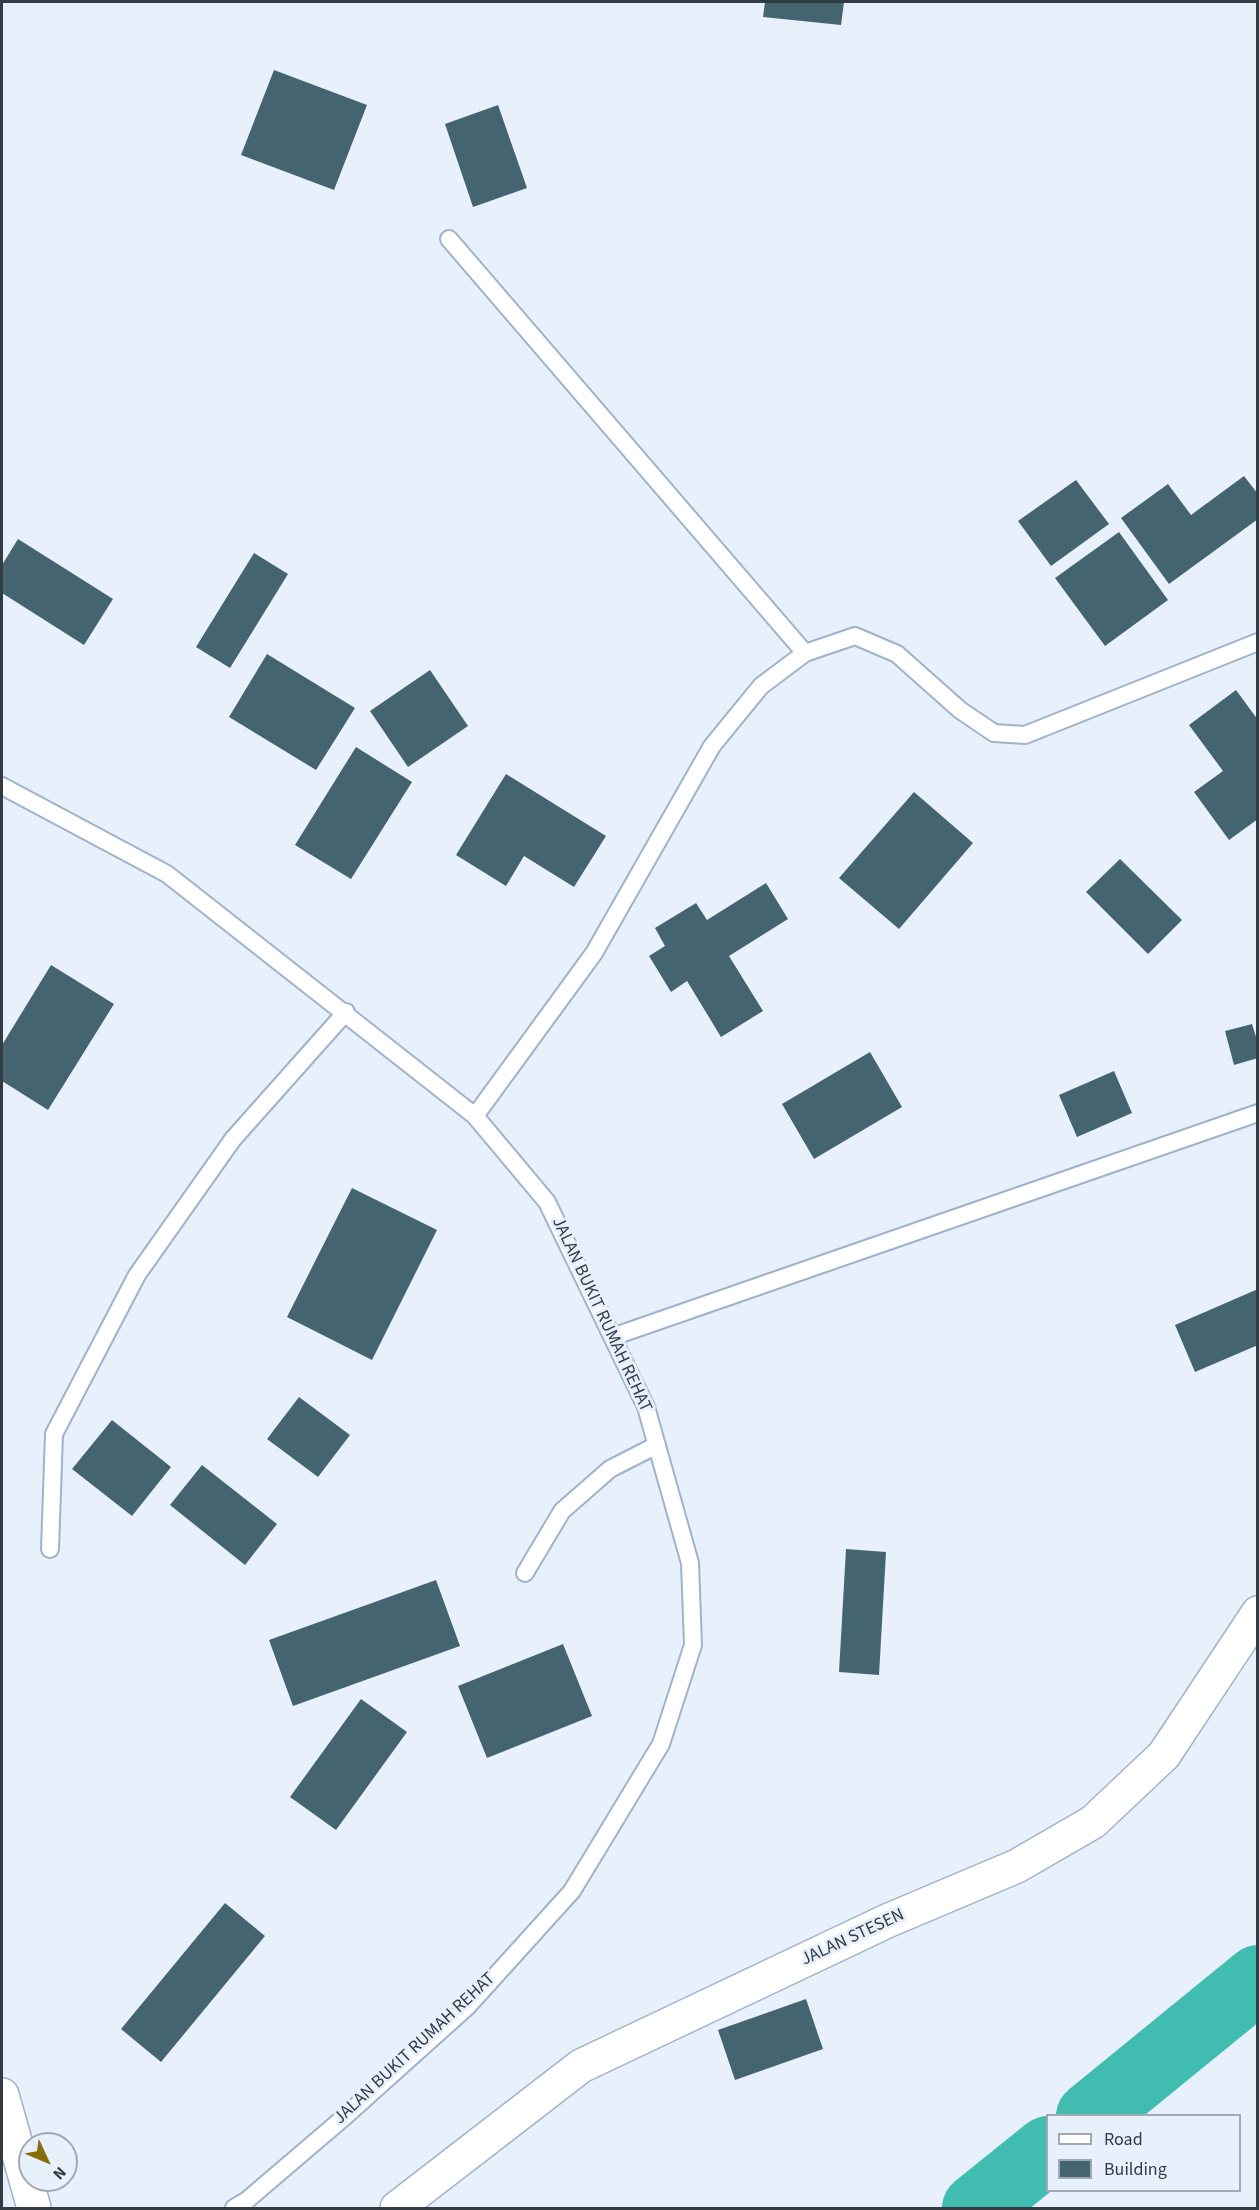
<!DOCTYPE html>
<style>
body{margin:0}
#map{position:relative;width:1259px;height:2210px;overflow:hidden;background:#e8f1fb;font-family:"Source Sans 3",sans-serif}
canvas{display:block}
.frame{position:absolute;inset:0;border:3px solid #333c45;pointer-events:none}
.legend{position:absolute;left:1046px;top:2114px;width:195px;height:78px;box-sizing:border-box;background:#e8f1fb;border:2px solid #a0a9b2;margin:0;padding:8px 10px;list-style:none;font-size:18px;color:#333c45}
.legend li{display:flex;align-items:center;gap:12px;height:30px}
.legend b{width:30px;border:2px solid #a0a9b2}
.north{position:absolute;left:18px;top:2132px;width:60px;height:60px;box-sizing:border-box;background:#e8f1fb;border:2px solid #a0a9b2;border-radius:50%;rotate:134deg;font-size:16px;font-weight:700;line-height:24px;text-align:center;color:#333c45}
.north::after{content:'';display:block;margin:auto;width:21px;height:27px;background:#896d0d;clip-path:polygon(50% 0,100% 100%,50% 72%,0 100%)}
</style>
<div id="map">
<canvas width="1259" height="2210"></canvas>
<div class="frame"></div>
<ul class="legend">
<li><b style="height:8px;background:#fff"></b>Road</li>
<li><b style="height:16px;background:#44656f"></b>Building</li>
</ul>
<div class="north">N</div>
</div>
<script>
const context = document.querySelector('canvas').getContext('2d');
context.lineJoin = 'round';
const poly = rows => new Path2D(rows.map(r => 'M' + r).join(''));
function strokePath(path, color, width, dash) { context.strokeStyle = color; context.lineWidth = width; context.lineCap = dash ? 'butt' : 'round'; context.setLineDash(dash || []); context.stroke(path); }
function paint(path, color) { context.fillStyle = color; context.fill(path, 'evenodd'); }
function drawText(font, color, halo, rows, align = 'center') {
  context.font = font + ' "Source Sans 3",sans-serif'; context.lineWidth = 6; context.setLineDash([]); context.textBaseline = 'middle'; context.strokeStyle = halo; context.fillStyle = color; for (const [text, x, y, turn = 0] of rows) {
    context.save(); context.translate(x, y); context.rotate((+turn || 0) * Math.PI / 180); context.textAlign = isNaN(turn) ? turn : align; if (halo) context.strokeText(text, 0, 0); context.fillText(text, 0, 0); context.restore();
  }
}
strokePath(poly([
 [1090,2116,1258,1979],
 [976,2208,1048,2150]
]), '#40bcb1', 68);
paint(poly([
 [765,2,844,2,841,25,763,17],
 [274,70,367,105,334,190,241,155],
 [498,105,527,188,473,207,445,124],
 [1244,476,1258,494,1258,519,1169,584,1121,518,1168,484,1191,515],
 [1076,480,1109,524,1051,566,1018,521],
 [1119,532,1168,600,1105,646,1055,578],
 [18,539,113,599,84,645,2,593,2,565],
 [254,553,288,574,230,668,196,647],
 [267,654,355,708,316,770,229,717],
 [430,670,468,726,408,767,370,711],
 [1236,690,1258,720,1258,819,1229,840,1194,792,1223,771,1189,725],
 [356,747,412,782,351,879,295,845],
 [506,774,606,836,574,887,524,856,506,886,456,855],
 [914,792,973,843,899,929,839,878],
 [1120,859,1182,920,1148,954,1086,892],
 [766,883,788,919,729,956,763,1011,721,1037,687,981,671,992,649,956,665,946,655,928,696,903,707,920],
 [51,965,114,1004,48,1110,2,1081,2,1045],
 [1252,1024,1258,1043,1258,1058,1234,1065,1225,1031],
 [870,1052,902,1107,814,1159,782,1104],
 [1114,1071,1132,1113,1077,1137,1059,1095],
 [352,1188,437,1230,372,1360,287,1317],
 [1258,1289,1258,1345,1195,1372,1175,1325],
 [299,1397,350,1435,318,1477,267,1439],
 [112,1420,171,1467,132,1516,72,1469],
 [202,1465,277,1524,245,1565,170,1505],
 [846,1549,886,1552,879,1675,839,1672],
 [436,1580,460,1646,293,1706,269,1640],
 [563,1644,592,1716,487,1758,458,1686],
 [361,1699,407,1732,336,1830,290,1797],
 [225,1903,265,1936,161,2062,121,2029],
 [806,1999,823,2049,735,2080,718,2030]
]), '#44656f');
const service = poly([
 [449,239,805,653],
 [2,786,167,874,475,1116,547,1202,646,1407,690,1563,693,1645,661,1744,572,1891,468,2006,342,2119,246,2201,234,2208],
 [475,1116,594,953,712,746,761,686,805,653,855,636,897,654,960,710,994,733,1025,735,1258,642],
 [612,1337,1258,1113],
 [50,1549,54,1434,137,1275,233,1139,346,1012],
 [525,1573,562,1511,610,1469,657,1445]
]);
const minor = poly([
 [2,2095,34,2208]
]);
const secondary = poly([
 [397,2208,581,2066,887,1921,1017,1866,1093,1822,1164,1755,1258,1613]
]);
strokePath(service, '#9eb3cb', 20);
strokePath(minor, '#9eb3cb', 36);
strokePath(secondary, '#9eb3cb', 36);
strokePath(service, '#fff', 16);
strokePath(minor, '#fff', 33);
strokePath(secondary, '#fff', 33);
drawText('18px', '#333c45', '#e8f1fb', [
 ["JALAN BUKIT RUMAH REHAT",601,1315,65],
 ["JALAN STESEN",853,1938,-25],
 ["JALAN BUKIT RUMAH REHAT",415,2049,-43]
]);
</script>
